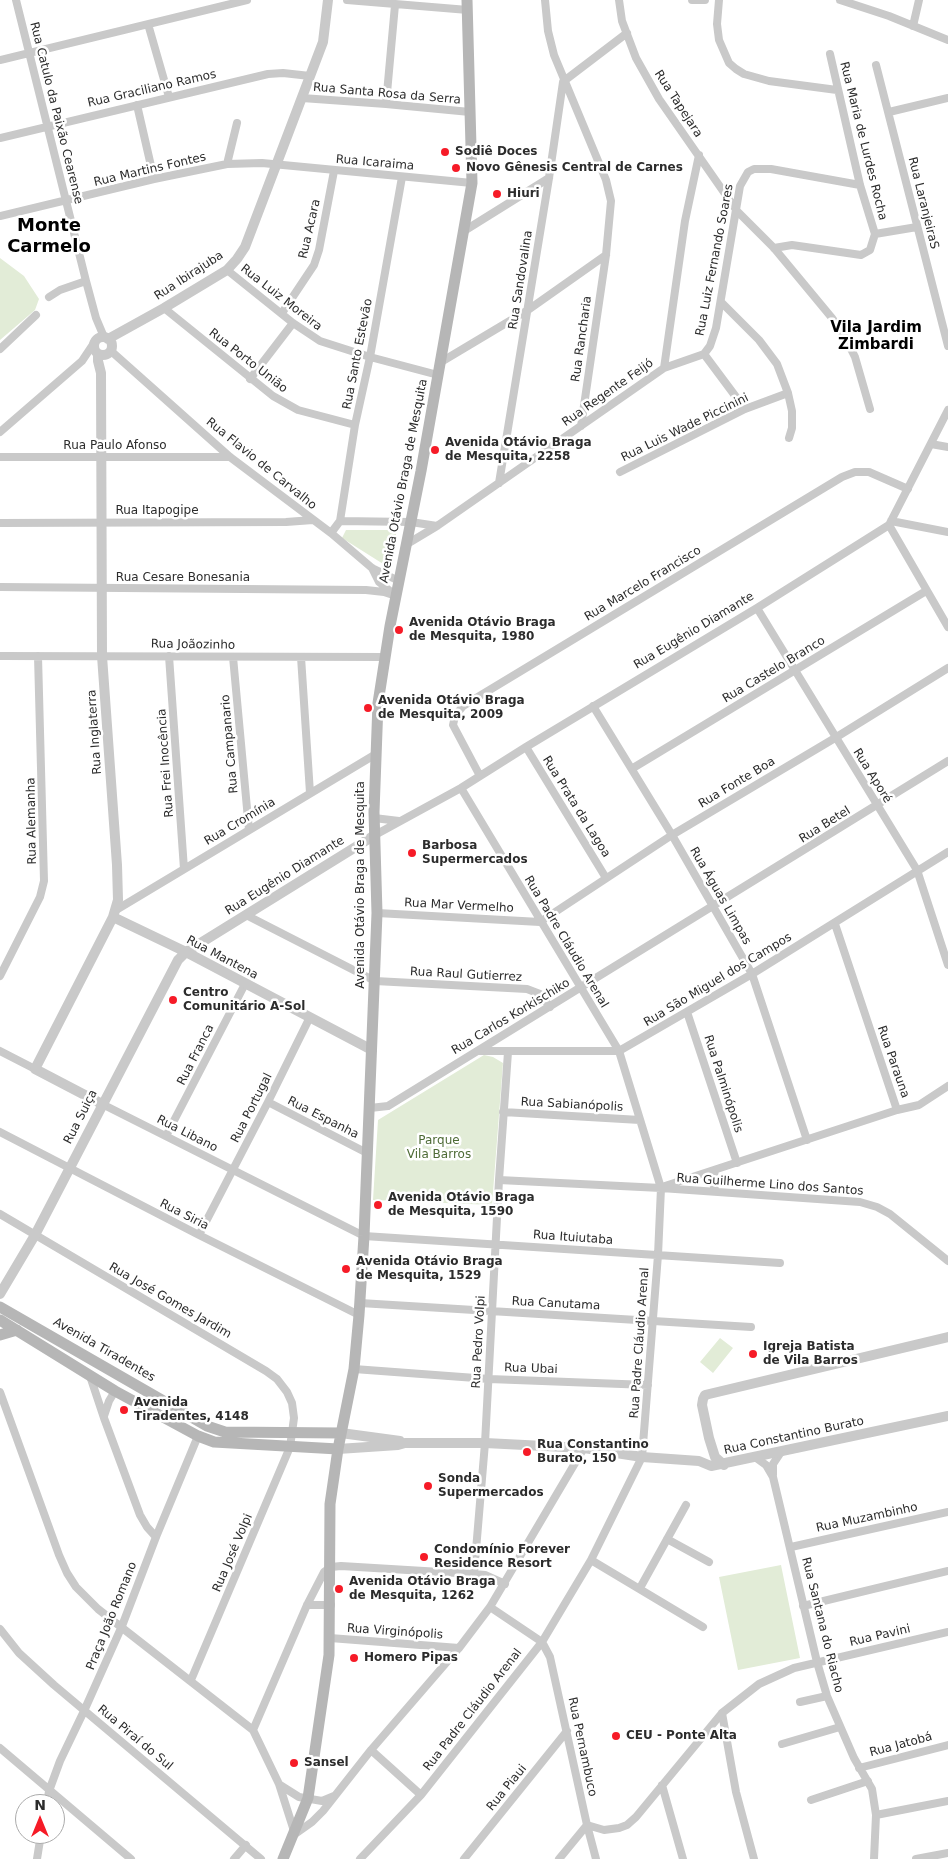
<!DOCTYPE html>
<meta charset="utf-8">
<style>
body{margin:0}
#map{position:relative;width:948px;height:1859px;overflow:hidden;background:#fff;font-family:"DejaVu Sans",sans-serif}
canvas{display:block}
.north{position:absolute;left:15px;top:1794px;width:50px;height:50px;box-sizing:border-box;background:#fff;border:1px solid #ababab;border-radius:50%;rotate:0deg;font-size:14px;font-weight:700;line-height:20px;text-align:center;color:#2c2c2c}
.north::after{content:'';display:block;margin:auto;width:18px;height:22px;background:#f61b27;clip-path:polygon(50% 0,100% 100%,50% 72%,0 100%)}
</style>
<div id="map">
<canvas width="948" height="1859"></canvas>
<div class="north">N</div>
</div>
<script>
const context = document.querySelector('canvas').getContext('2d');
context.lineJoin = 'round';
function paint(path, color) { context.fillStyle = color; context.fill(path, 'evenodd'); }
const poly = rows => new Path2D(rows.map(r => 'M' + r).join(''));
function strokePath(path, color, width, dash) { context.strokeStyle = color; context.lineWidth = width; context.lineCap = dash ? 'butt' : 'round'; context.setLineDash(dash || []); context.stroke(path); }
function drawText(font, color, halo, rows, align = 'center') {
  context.font = font + ' "DejaVu Sans",sans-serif'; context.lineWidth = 5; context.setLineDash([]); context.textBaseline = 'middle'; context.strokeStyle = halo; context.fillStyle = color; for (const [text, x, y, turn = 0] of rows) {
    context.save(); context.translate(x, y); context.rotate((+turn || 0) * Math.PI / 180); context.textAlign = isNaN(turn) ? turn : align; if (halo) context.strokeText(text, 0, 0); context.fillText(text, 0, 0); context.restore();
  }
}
paint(poly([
 [0,258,24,276,39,299,35,310,0,340],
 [346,530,397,530,388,567,342,538],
 [484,1055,493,1057,503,1063,492,1205,373,1200,378,1120],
 [720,1338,733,1348,713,1373,700,1362],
 [781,1565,800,1658,738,1670,719,1577]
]), '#e2ecd7');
strokePath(poly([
 [16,0,86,281,96,318,104,337],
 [347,0,468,10],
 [545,0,548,31,554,55,606,180,611,201,606,255,581,426],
 [619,0,622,21,636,58,659,99,737,211,774,248,832,318,845,337,855,357,870,409],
 [692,0,705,0],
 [719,0,717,24,719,40,729,63,736,69,744,74,769,81,837,90],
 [840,0,889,16,948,40],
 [148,24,169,97],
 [913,26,919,0],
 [830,54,860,185,875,234],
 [0,60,247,0],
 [876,65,948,346],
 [564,81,627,33],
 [302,98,386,104,470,112],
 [386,104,395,5],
 [137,105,154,179],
 [889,112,948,98],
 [0,138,268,74,283,73,310,76],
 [227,164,237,123],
 [0,216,154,179,227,164,262,163,472,183],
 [464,231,549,178],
 [875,234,917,227],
 [774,248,792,245,861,255,870,250,875,234],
 [227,270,293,323,320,341,370,357,438,375],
 [49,297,60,290,86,281],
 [721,302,759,340,777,364,788,393,792,411,792,428,789,438],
 [164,308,273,396,298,410,355,425],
 [282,313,314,265,319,250,334,171],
 [0,349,36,315],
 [111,351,230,457,331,533,372,568,399,581],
 [704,354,745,409],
 [441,362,528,310,606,255],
 [664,368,685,221,699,155],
 [250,379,293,323],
 [0,432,82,361,96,340],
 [931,444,948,447],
 [0,457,230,457],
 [620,472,745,409,788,393],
 [499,483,549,178,563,82],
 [340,521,411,522,437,526],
 [891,521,948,532],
 [0,523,286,522,313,520],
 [889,525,948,627],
 [331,533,340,521,355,425,370,357,402,177],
 [407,544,437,526,664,368,704,354,710,346,716,328,740,186,748,172,754,169,771,169,860,185],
 [372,568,379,582,390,591],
 [0,587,366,590,384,592,396,596],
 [757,608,917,870,948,965],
 [0,656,386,657],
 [169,656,184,869],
 [233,657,249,830],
 [301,657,310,793],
 [593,706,672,835,752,974,807,1140],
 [526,747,606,878],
 [633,768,926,591],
 [480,776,453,725,455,716,463,706,842,477,855,472,869,472,908,489],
 [374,818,399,821],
 [375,835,461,788,526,747,757,608,889,525,948,410],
 [116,910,376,754],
 [377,913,540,922],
 [246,915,375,981,527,989,540,994,550,1007],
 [540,922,672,835,835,738,948,668],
 [0,976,40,897,44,881,38,656],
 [687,1012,737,1163],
 [0,1051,35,1069],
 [478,1051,619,1051,752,974,948,852],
 [268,1102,367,1153],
 [102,1104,364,1236,780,1263],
 [370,1108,388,1106,948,761],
 [897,1110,919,1105,948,1086],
 [503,1112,640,1120],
 [0,1132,199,1235,359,1315],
 [166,1136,245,984],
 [715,1171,712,1181,716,1192],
 [499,1180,661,1188,860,1202,877,1207,890,1214,948,1261],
 [665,1186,897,1110,835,924],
 [0,1214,266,1371,277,1379,287,1392,292,1403,294,1418,290,1447,191,1680],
 [199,1235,268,1102,310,1017],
 [360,1303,751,1327],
 [354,1369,489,1379,648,1385],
 [90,1376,104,1418,140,1515,147,1527,156,1537],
 [0,1392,59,1555,67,1573,76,1587,98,1609,253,1730,279,1784,295,1834,312,1822,323,1811,371,1750,459,1648,490,1607,584,1448],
 [104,1416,109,1401,115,1391],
 [755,1457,766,1465,773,1477,817,1662,827,1696,854,1758,872,1789,876,1815,874,1859],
 [773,1475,773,1464,781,1452],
 [667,1539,709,1562],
 [791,1547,948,1512],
 [591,1560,703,1627],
 [474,1574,485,1443,499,1180,508,1052],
 [640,1588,686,1505],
 [307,1605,331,1605],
 [803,1606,948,1571],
 [490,1607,542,1642,550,1657,587,1825,596,1859],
 [0,1629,19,1653,54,1685,261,1859],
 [330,1638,459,1648],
 [800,1702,827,1696],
 [722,1713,736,1792,754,1859],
 [253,1730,307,1605,324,1572,331,1567,341,1566,474,1574,485,1575,505,1584],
 [782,1744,840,1727],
 [0,1748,131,1859],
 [371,1750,421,1795],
 [859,1768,948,1745],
 [280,1785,299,1797,322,1801,334,1796],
 [662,1785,683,1859],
 [811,1800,868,1781],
 [47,1804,49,1791,60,1761,84,1711,122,1626,156,1537,198,1436],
 [876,1815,948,1801],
 [587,1825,604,1830,619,1828,627,1825,636,1817,722,1713,759,1684,794,1668,948,1632],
 [37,1859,41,1834],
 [234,1859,246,1845],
 [360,1859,421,1795,542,1642,591,1560,642,1457,658,1255,661,1188,619,1051,461,788],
 [464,1859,567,1731],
 [559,1859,587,1825],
 [916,1859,948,1853]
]), '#c9c9c9', 8);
strokePath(poly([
 '94 346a9 9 0 1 1 18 0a9 9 0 1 1-18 0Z',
 [108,339,164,308,227,270,237,259,245,247,323,42,328,0],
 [98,354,98,361,101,373,102,656,117,865,118,900,113,917,35,1069,102,1104],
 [113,917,186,952,372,1050],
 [0,1294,35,1235,178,960,186,952,375,835],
 [341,1433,400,1441],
 [338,1449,398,1445,405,1443,485,1443,584,1448,642,1457,699,1461,711,1466,948,1416],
 [724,1465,715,1457,709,1438,702,1405,703,1399,705,1395,948,1337]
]), '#c9c9c9', 10);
strokePath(poly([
 [0,1307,207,1426,225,1432,341,1433],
 [0,1320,115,1391,198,1436,214,1442,338,1449],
 [0,1335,17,1330],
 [283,1859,308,1798,329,1655,330,1504,338,1449,354,1369,359,1315,364,1236,377,913,374,812,378,703,390,626,421,471,472,183,467,0]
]), '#b6b6b6', 11);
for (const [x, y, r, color] of [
 [445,152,5,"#f61b27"],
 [456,168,5,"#f61b27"],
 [497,194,5,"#f61b27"],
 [435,450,5,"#f61b27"],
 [399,630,5,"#f61b27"],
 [368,708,5,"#f61b27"],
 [412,853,5,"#f61b27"],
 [173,1000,5,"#f61b27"],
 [378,1205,5,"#f61b27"],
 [346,1269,5,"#f61b27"],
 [753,1354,5,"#f61b27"],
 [124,1410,5,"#f61b27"],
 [527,1452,5,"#f61b27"],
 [428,1486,5,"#f61b27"],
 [424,1557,5,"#f61b27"],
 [339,1589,5,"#f61b27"],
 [354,1658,5,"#f61b27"],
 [616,1736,5,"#f61b27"],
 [294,1763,5,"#f61b27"]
]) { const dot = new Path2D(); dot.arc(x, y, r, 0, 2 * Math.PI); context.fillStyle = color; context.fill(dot); strokePath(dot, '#fff', 2); }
drawText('12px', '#2c2c2c', '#fff', [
 ["Rua Graciliano Ramos",152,89,-13],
 ["Rua Santa Rosa da Serra",387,94,5],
 ["Rua Tapejara",678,104,57],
 ["Rua Catulo da Paixão Cearense",56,113,76],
 ["Rua Maria de Lurdes Rocha",863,141,76],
 ["Rua Icaraima",375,163,5],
 ["Rua Martins Fontes",150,170,-13],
 ["Rua LaranjeiraS",923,203,76],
 ["Rua Acara",310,229,-77],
 ["Rua Luiz Fernando Soares",715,260,-79],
 ["Rua Ibirajuba",189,276,-33],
 ["Rua Sandovalina",521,280,-81],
 ["Rua Luiz Moreira",281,298,38],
 ["Rua Rancharia",582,339,-82],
 ["Rua Santo Estevão",358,354,-79],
 ["Rua Porto União",248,361,38],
 ["Rua Regente Feijó",608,393,-35],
 ["Rua Luis Wade Piccinini",685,428,-26],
 ["Rua Paulo Afonso",115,446],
 ["Rua Flavio de Carvalho",261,464,39],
 ["Avenida Otávio Braga de Mesquita",404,481,-79],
 ["Rua Itapogipe",157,511],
 ["Rua Cesare Bonesania",183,578],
 ["Rua Marcelo Francisco",643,584,-31],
 ["Rua Eugênio Diamante",694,631,-31],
 ["Rua Joãozinho",193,645,1],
 ["Rua Castelo Branco",774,670,-31],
 ["Rua Inglaterra",95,732,-94],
 ["Rua Campanario",230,744,-95],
 ["Rua Frei Inocência",166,763,-94],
 ["Rua Aporé",872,776,58],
 ["Rua Fonte Boa",737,783,-31],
 ["Rua Prata da Lagoa",576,807,58],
 ["Rua Alemanha",32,821,-91],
 ["Rua Cromínia",240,822,-31],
 ["Rua Betel",825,825,-32],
 ["Rua Eugênio Diamante",285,876,-32],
 ["Avenida Otávio Braga de Mesquita",361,885,-90],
 ["Rua Águas Limpas",720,896,60],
 ["Rua Mar Vermelho",459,906,3],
 ["Rua Padre Cláudio Arenal",566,942,59],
 ["Rua Mantena",222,958,28],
 ["Rua Raul Gutierrez",466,975,3],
 ["Rua São Miguel dos Campos",718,980,-31],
 ["Rua Carlos Korkischiko",511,1017,-31],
 ["Rua Franca",196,1055,-63],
 ["Rua Parauna",893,1062,71],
 ["Rua Palminópolis",723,1084,72],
 ["Rua Sabianópolis",572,1105,3],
 ["Rua Portugal",252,1108,-63],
 ["Rua Suiça",81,1117,-63],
 ["Rua Espanha",323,1118,27],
 ["Rua Libano",187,1134,27],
 ["Rua Guilherme Lino dos Santos",770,1185,4],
 ["Rua Siria",184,1215,27],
 ["Rua Ituiutaba",573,1238,4],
 ["Rua José Gomes Jardim",170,1301,30],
 ["Rua Canutama",556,1304,3],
 ["Rua Pedro Volpi",479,1342,-87],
 ["Rua Padre Cláudio Arenal",640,1343,-86],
 ["Avenida Tiradentes",104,1350,30],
 ["Rua Ubai",531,1369,2],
 ["Rua Constantino Burato",794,1436,-12],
 ["Rua Muzambinho",867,1518,-12],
 ["Rua José Volpi",233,1553,-67],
 ["Praça João Romano",112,1616,-68],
 ["Rua Santana do Riacho",822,1625,76],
 ["Rua Virginópolis",395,1632,4],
 ["Rua Pavini",880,1636,-13],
 ["Rua Padre Cláudio Arenal",473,1710,-52],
 ["Rua Piraí do Sul",135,1738,40],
 ["Rua Jatobá",901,1745,-15],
 ["Rua Pernambuco",582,1747,78],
 ["Rua Piaui",507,1788,-51]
]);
drawText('bold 12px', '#2c2c2c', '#fff', [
 ["Sodiê Doces",455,152],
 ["Novo Gênesis Central de Carnes",466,168],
 ["Hiuri",507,194],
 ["Avenida Otávio Braga",445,443],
 ["de Mesquita, 2258",445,457],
 ["Avenida Otávio Braga",409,623],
 ["de Mesquita, 1980",409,637],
 ["Avenida Otávio Braga",378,701],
 ["de Mesquita, 2009",378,715],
 ["Barbosa",422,846],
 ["Supermercados",422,860],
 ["Centro",183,993],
 ["Comunitário A-Sol",183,1007],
 ["Avenida Otávio Braga",388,1198],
 ["de Mesquita, 1590",388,1212],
 ["Avenida Otávio Braga",356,1262],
 ["de Mesquita, 1529",356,1276],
 ["Igreja Batista",763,1347],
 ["de Vila Barros",763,1361],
 ["Avenida",134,1403],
 ["Tiradentes, 4148",134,1417],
 ["Rua Constantino",537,1445],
 ["Burato, 150",537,1459],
 ["Sonda",438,1479],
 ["Supermercados",438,1493],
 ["Condomínio Forever",434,1550],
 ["Residence Resort",434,1564],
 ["Avenida Otávio Braga",349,1582],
 ["de Mesquita, 1262",349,1596],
 ["Homero Pipas",364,1658],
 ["CEU - Ponte Alta",626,1736],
 ["Sansel",304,1763]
], 'left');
drawText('12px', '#4e6b36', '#fff', [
 ["Parque",439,1141],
 ["Vila Barros",439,1155]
]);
drawText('bold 15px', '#000', '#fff', [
 ["Vila Jardim",876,328],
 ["Zimbardi",876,345]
]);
drawText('bold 18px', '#000', '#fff', [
 ["Monte",49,226],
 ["Carmelo",49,247]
]);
</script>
